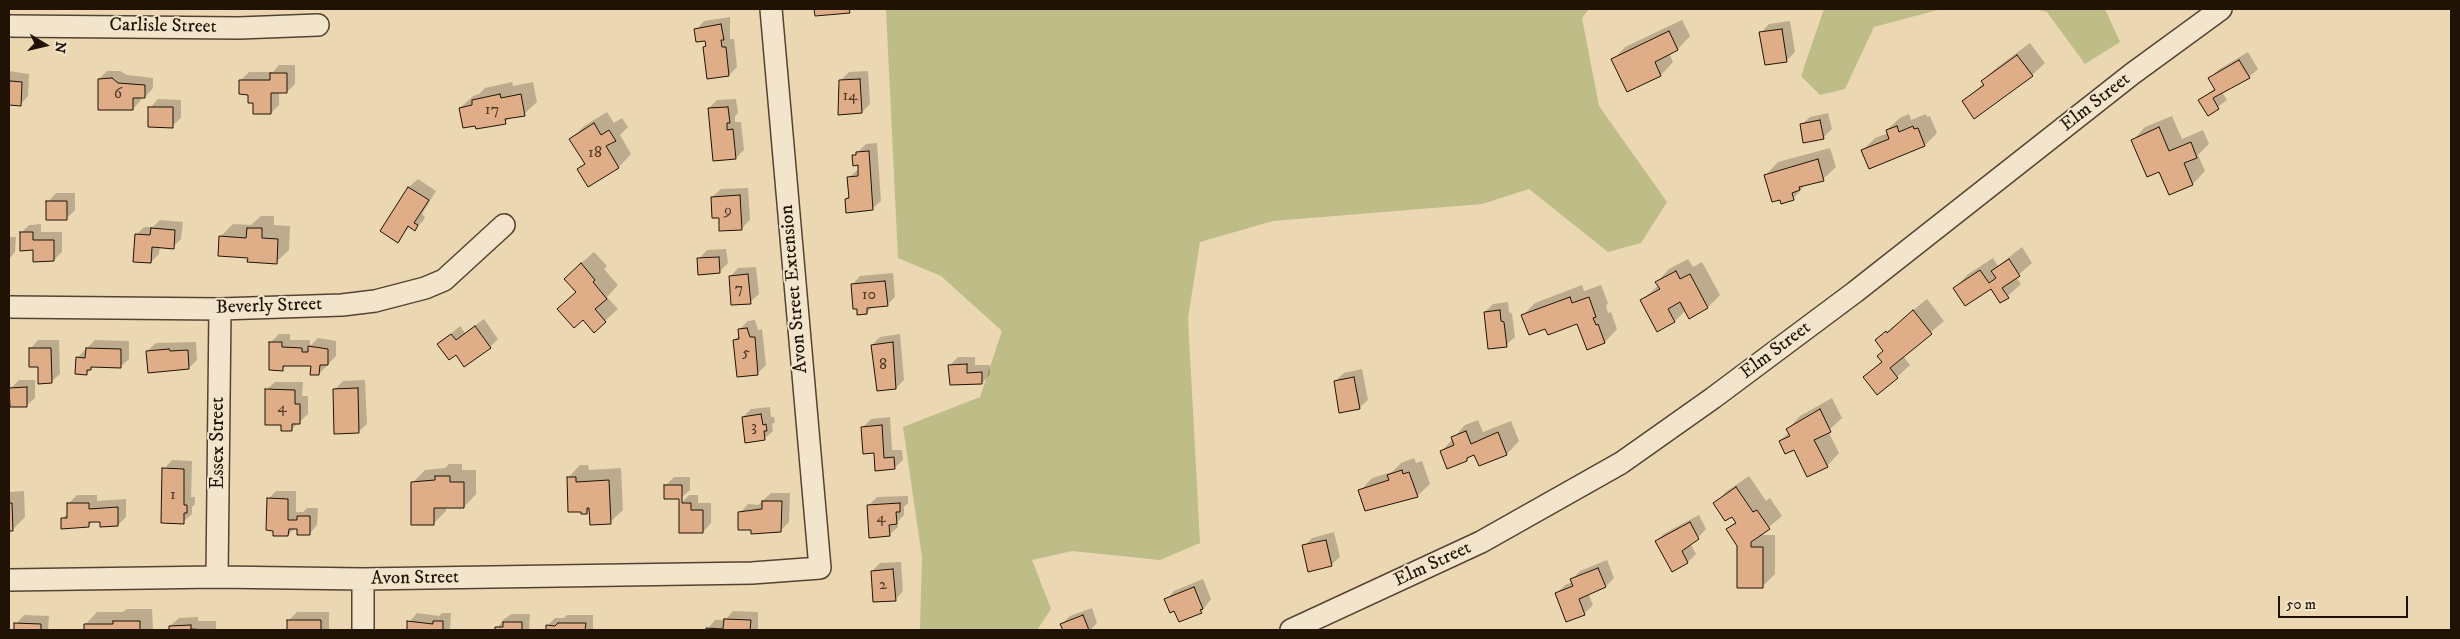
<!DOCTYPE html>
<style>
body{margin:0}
#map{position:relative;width:2460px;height:639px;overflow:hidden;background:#ebd7b1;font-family:"IM FELL DW Pica",serif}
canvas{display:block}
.frame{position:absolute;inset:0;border:10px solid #211206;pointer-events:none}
.north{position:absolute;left:20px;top:20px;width:50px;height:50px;-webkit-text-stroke:4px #f2e5cc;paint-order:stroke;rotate:99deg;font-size:14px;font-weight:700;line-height:20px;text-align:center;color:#211206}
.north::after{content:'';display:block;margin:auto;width:18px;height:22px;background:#211206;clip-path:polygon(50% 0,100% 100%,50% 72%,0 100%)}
.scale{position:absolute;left:2278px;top:596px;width:130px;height:22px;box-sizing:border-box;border:2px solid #211206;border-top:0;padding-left:6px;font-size:15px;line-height:18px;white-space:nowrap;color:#211206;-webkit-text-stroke:4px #f2e5cc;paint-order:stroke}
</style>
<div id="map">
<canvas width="2460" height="639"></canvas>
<div class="frame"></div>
<div class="north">N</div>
<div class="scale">50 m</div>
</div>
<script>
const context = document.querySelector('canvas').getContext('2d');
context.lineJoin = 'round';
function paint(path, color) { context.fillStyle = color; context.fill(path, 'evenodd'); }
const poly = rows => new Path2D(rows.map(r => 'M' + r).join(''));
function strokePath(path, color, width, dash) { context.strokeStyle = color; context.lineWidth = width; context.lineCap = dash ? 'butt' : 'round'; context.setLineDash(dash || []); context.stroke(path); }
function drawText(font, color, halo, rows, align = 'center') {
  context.font = font + ' "IM FELL DW Pica",serif'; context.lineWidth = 4; context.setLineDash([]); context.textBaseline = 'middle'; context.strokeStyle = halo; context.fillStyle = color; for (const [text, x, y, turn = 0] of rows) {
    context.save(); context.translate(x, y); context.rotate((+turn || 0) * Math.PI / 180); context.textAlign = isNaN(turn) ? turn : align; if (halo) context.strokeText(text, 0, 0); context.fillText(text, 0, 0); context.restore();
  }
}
paint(poly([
 [886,9,1589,9,1582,18,1599,106,1667,202,1641,243,1608,252,1529,189,1482,204,1273,221,1200,242,1188,318,1200,543,1160,560,1072,551,1032,560,1051,609,1037,630,920,630,922,557,903,427,980,397,1002,331,941,276,898,258],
 [1824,9,1941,9,1874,27,1845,89,1820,95,1801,76],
 [2036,9,2105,9,2120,42,2085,64,2047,12]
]), '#bebc87');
paint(poly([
 [730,17,730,39,734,39,737,67,729,75,704,47,707,45,706,39,696,30,704,21],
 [1682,20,1690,36,1678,49,1669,53,1673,62,1661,75,1628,91,1613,60,1625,47],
 [1790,21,1795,52,1787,60,1761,33,1769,24],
 [2030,43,2045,63,2032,75,1975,117,1963,102,1984,83,1982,81,1995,69],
 [2248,52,2258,69,2249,77,2222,92,2227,100,2208,114,2200,100,2215,88,2210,78,2218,70],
 [279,65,295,65,295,84,287,92,279,92,279,105,271,113,254,102,241,80,249,72,273,72],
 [9,71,29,74,28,96,20,105,9,104],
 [107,71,120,71,127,75,153,78,153,88,145,97,141,97,141,100,133,109,99,79],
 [868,71,870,104,862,112,840,81,849,72],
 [512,82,513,86,533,82,537,102,524,114,511,117,505,122,460,108,473,96,479,94,485,88],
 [158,99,181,100,181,118,172,126,150,108],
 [736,99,738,113,735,116,735,122,741,122,744,150,736,158,709,108,717,100],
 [607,112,614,123,622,118,628,127,620,135,631,154,619,167,589,185,579,169,586,163,571,139,584,126],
 [1828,113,1832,129,1823,138,1801,125,1810,117],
 [1909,114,1911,120,1926,114,1927,117,1930,116,1937,133,1925,145,1870,167,1863,150,1875,138,1888,133,1887,130,1900,118],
 [2172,116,2182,139,2203,130,2209,144,2198,155,2205,171,2193,184,2170,194,2160,170,2133,140,2145,127],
 [877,143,881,201,872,209,846,199,850,195,848,178,859,169,854,156,866,144],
 [1830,148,1836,167,1823,179,1805,185,1793,199,1766,175,1778,162],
 [418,179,436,191,422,214,425,217,423,221,415,229,410,226,397,241,381,231,409,187],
 [748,188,750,220,741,229,720,216,712,197,721,189],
 [56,193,75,193,75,210,66,219,48,202],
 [261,216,274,216,274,225,290,226,289,250,276,262,249,257,220,237,233,224,251,225],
 [160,220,183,222,181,239,173,247,160,246,159,254,151,262,136,235,144,227,153,227],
 [41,224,41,232,62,232,62,252,54,260,34,249,21,233,29,225],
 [9,237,16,237,15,252,9,259],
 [2022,247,2032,263,2016,277,2021,284,2001,302,1991,287,1955,288,1967,275,1993,258,1998,266],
 [726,249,728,263,719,272,699,259,707,250],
 [594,252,607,266,604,269,618,285,607,297,618,309,605,321,577,292,578,266],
 [1688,259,1693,267,1702,262,1720,295,1708,307,1686,310,1675,321,1658,330,1642,300,1659,285,1657,282,1669,269],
 [756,267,759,294,750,302,730,277,738,268],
 [893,273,895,297,887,305,873,306,867,313,852,285,860,276],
 [1582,285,1584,291,1601,285,1608,303,1606,306,1608,313,1611,312,1617,329,1605,342,1588,348,1578,322,1546,327,1523,315,1535,303],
 [1927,299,1944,321,1903,356,1910,365,1897,377,1864,377,1883,360,1885,350,1877,340],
 [1508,302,1509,312,1512,314,1515,337,1506,345,1485,312,1493,304],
 [484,319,498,339,490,347,456,353,439,344,460,326,465,333],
 [755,320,758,330,762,329,766,365,758,373,734,340,740,335,740,329,748,321],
 [279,334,290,334,290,340,310,340,310,346,318,338,336,341,336,356,319,374,312,365,287,365,282,369,270,343],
 [900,334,904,380,896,388,872,345,880,337],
 [38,340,59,340,60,374,51,382,30,349],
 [95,340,129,341,129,359,120,367,94,366,86,374,77,358],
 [196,342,197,360,189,368,147,351,156,343],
 [958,357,975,357,975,365,990,365,990,374,982,383,949,366],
 [1362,369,1368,400,1359,408,1335,381,1344,373],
 [19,380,35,380,35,398,26,406,11,388],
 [365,380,367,424,358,432,334,390,343,381],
 [275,382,303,382,302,396,308,396,308,414,291,430,282,424,266,390],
 [1832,398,1842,418,1828,431,1839,453,1827,466,1780,441,1789,432,1788,429,1800,416],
 [770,407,771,417,774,417,775,422,772,424,773,431,764,439,743,417,751,409],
 [890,417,892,450,902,450,903,460,894,468,875,451,863,427,871,419],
 [1478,420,1483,432,1511,421,1519,441,1507,454,1480,465,1475,453,1466,460,1442,451,1465,425],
 [1414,458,1416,463,1422,461,1430,484,1417,496,1360,491,1372,478,1392,472,1401,463],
 [172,460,192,461,191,497,195,497,195,504,192,507,192,514,183,522,164,469],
 [449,464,462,464,462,470,476,470,476,494,464,507,446,507,446,511,434,523,412,483,425,470,445,468],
 [580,465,588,465,589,470,621,468,623,510,610,522,590,509,587,513,568,478],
 [1749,476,1766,501,1770,498,1782,516,1763,532,1763,535,1775,535,1775,574,1762,587,1728,529,1736,521,1732,515,1715,503,1727,491],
 [674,477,690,477,690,490,681,498,665,486],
 [24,491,25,517,12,530,9,530,9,492],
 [276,491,296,491,296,512,303,512,307,508,318,508,317,525,309,534,295,528,288,535,268,499],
 [771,493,790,493,789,522,781,530,740,513,748,504,758,505],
 [77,495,97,495,97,501,126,499,126,517,118,525,93,521,88,526,63,518,68,513,68,504],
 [689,495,698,495,698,503,711,503,711,523,703,532,681,503],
 [908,496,908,503,904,507,904,515,897,522,898,527,889,535,868,506,877,497],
 [1699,515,1706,529,1691,545,1696,554,1688,562,1656,541,1665,533],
 [1334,532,1340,557,1331,565,1304,546,1312,538],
 [1607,560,1614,578,1606,586,1588,593,1593,605,1584,614,1556,594,1565,585,1573,582,1572,579,1580,571],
 [901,562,903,591,895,600,872,571,880,563],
 [1203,579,1211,599,1201,612,1175,609,1166,600,1174,591],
 [1092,608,1097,623,1090,630,1064,630,1062,624,1070,616],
 [127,609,152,609,153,629,85,630,85,625,97,612,123,612],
 [733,611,758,612,758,630,707,630,715,620,725,620],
 [297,612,329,612,329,630,288,630,289,620],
 [417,613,439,616,442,613,451,613,450,630,408,630,409,622],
 [512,614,530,614,529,630,496,630,504,619],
 [24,615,49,616,48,630,13,630,16,624],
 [567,615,593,615,593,630,547,630,547,626,555,618,564,618],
 [198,617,198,621,216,621,216,630,170,630,170,626,179,618]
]), '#0003');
const building = poly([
 [814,9,849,9,850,13,815,16,814,9],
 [721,24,724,40,721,40,722,47,726,47,729,76,707,79,703,47,706,46,705,41,696,42,694,29,721,24],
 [1782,29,1787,62,1765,65,1759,32,1782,29],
 [1669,31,1678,50,1655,62,1661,76,1627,92,1611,59,1669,31],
 [2017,55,2033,76,1974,119,1962,101,1984,85,1981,81,2017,55],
 [2239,60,2250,78,2213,98,2219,109,2208,116,2198,100,2215,90,2208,78,2239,60],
 [270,73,287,73,287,93,271,93,271,114,253,114,253,103,248,103,248,95,239,94,239,80,270,80,270,73],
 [112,78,118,83,145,85,145,98,133,98,133,110,98,110,98,79,112,78],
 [9,79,10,81,22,82,21,106,9,105,9,79],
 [860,79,862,113,838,115,839,80,860,79],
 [500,94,501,98,521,94,525,116,505,119,506,124,476,129,475,126,463,128,459,108,472,105,472,100,500,94],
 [148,107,173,107,173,128,148,127,148,107],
 [728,107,730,123,727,123,727,130,733,129,736,159,713,161,708,108,728,107],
 [1820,120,1824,139,1803,143,1800,124,1820,120],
 [594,123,601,135,609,130,616,141,606,146,619,168,588,187,577,169,585,164,569,139,594,123],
 [1897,126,1899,132,1913,126,1914,129,1918,128,1925,146,1869,169,1861,150,1889,139,1886,130,1897,126],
 [2159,127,2169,151,2191,142,2197,158,2184,163,2193,185,2169,195,2159,172,2147,177,2131,140,2159,127],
 [869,151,873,210,846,213,845,199,849,198,847,177,858,176,858,165,853,166,852,155,856,155,856,152,869,151],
 [1818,159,1824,181,1799,187,1800,190,1792,193,1794,200,1781,204,1780,200,1772,202,1764,175,1818,159],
 [408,187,429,200,414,223,418,225,415,231,408,226,398,243,380,231,408,187],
 [740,195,742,230,719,231,719,218,712,218,711,197,740,195],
 [46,201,67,201,67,220,46,220,46,201],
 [151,228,175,230,174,249,152,247,151,263,133,262,135,234,150,235,151,228],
 [247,228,262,228,262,238,278,239,277,264,247,262,248,258,218,256,219,236,246,238,247,228],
 [20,232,33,232,33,240,54,240,54,261,33,262,33,250,20,251,20,232],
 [719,257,720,273,698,275,697,258,719,257],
 [2009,259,2020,276,2002,288,2009,298,2000,303,1991,289,1965,306,1953,288,1980,270,1989,283,1996,278,1991,271,2009,259],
 [581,263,595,280,593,282,607,299,595,309,606,322,594,333,583,320,574,328,557,309,576,292,564,279,581,263],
 [1676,271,1680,279,1690,274,1708,308,1689,319,1680,302,1668,309,1675,322,1657,332,1640,300,1660,289,1655,282,1676,271],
 [748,274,751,304,731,305,729,276,748,274],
 [885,281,888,306,867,308,867,314,857,315,857,309,853,309,851,284,885,281],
 [1570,297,1572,303,1589,297,1596,317,1593,318,1596,325,1598,324,1605,343,1587,350,1577,324,1548,335,1545,329,1529,335,1521,315,1570,297],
 [1500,310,1501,321,1504,322,1507,347,1488,349,1484,312,1500,310],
 [1913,310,1932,334,1890,368,1898,378,1877,395,1863,377,1882,362,1877,356,1883,351,1875,340,1886,331,1887,333,1913,310],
 [475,326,491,348,464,367,456,355,449,360,437,344,451,334,456,340,475,326],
 [747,328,750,337,755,337,758,375,737,377,733,340,739,339,738,329,747,328],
 [269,342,282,342,282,347,302,348,302,352,308,352,308,346,328,349,328,365,320,365,319,375,310,375,311,366,283,366,283,371,269,370,269,342],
 [893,342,896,389,877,391,871,345,893,342],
 [29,348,51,348,52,383,38,384,38,367,29,367,29,348],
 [86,348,121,349,121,368,91,367,91,370,87,370,87,375,75,374,76,357,85,358,86,348],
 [169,349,170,351,188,350,189,369,148,373,146,351,169,349],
 [967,364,967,373,982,372,982,384,950,385,948,365,967,364],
 [1354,377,1360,409,1339,413,1334,381,1354,377],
 [27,387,27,407,10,407,9,388,27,387],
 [358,388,359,433,334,434,333,389,358,388],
 [265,389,295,390,295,404,300,404,300,424,292,424,292,431,281,431,281,425,265,425,265,389],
 [1820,409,1831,432,1814,440,1828,467,1807,477,1794,450,1785,454,1779,441,1790,436,1786,429,1820,409],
 [761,414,763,425,766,424,767,431,764,431,765,440,745,443,742,417,761,414],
 [882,425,884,458,894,457,895,469,875,471,874,453,863,454,861,427,882,425],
 [1466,431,1471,444,1498,432,1507,455,1479,466,1474,455,1467,458,1467,461,1447,469,1440,451,1454,445,1451,437,1466,431],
 [162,468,184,469,184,505,187,505,187,513,184,513,184,524,161,523,162,468],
 [1402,470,1403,474,1409,472,1418,497,1365,511,1358,490,1389,480,1387,475,1402,470],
 [435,476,450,476,450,482,464,482,464,508,434,508,434,525,411,525,411,482,435,480,435,476],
 [567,477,576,477,576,482,609,480,611,524,590,525,589,508,587,508,587,514,581,514,581,512,568,512,567,477],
 [664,485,682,485,682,503,691,503,691,510,703,510,703,533,679,533,679,499,664,499,664,485],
 [1736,487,1753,512,1757,510,1770,529,1751,542,1751,547,1763,547,1763,588,1737,588,1737,546,1726,529,1736,523,1732,517,1725,521,1713,503,1736,487],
 [267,498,288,499,288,520,297,520,297,516,310,516,310,535,297,535,297,529,289,529,288,536,273,536,273,531,266,530,267,498],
 [762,501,782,501,781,532,751,534,751,530,738,530,738,512,762,509,762,501],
 [9,503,12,503,13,531,9,531,9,503],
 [67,503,89,503,89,509,118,507,118,526,100,527,100,522,89,522,89,527,61,529,61,518,67,518,67,503],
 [900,503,900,512,896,512,897,524,889,525,890,536,869,538,867,505,900,503],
 [1690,522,1699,539,1682,551,1688,563,1672,572,1655,541,1690,522],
 [1326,540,1332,566,1308,572,1302,545,1326,540],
 [1598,568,1606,587,1579,599,1585,615,1566,622,1555,593,1573,586,1570,579,1598,568],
 [893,569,896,601,873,602,871,571,893,569],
 [1194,587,1203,609,1200,610,1202,613,1179,622,1174,611,1170,613,1164,599,1194,587],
 [1083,615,1089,630,1063,630,1060,624,1083,615],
 [724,619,751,620,750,630,706,630,706,628,723,629,724,619],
 [287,620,321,620,321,630,287,630,287,620],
 [113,621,140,621,140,630,84,630,84,624,113,624,113,621],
 [407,621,433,624,433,621,443,621,443,630,407,630,407,621],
 [503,622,522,622,522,630,495,630,495,627,503,627,503,622],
 [14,623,41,624,41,630,14,630,14,623],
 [558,623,586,623,585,630,546,630,546,625,555,626,558,623],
 [191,625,191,629,208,630,169,630,169,626,191,625]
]);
paint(building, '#dfad87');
strokePath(building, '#211206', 1);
const minor = poly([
 [9,26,239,28,318,25],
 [9,307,220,309,342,305,375,301,425,288,444,280,504,225],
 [217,577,220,309],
 [9,580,217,577,363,579,752,573,820,568,771,9],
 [363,630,363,579],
 [1291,630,1481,542,1621,463,1713,398,1855,292,2132,74,2221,9]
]);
strokePath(minor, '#544331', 24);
strokePath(minor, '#f2e5cc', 21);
drawText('16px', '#503926', null, [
 ["6",118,95],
 ["14",850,97],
 ["17",492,111],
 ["18",595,154],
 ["9",728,212],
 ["7",739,290],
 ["10",869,296],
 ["5",746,354],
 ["8",883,366],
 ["4",282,409],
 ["3",754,428],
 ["1",173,496],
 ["4",881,519],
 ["2",883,586]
]);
drawText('19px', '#211206', '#f2e5cc', [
 ["Carlisle Street",163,27,1],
 ["Elm Street",2096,103,-38],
 ["Avon Street Extension",795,289,-95],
 ["Beverly Street",269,307,-2],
 ["Elm Street",1776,351,-37],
 ["Essex Street",219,443,-90],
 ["Elm Street",1433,565,-25],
 ["Avon Street",415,579,-1]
]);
</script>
